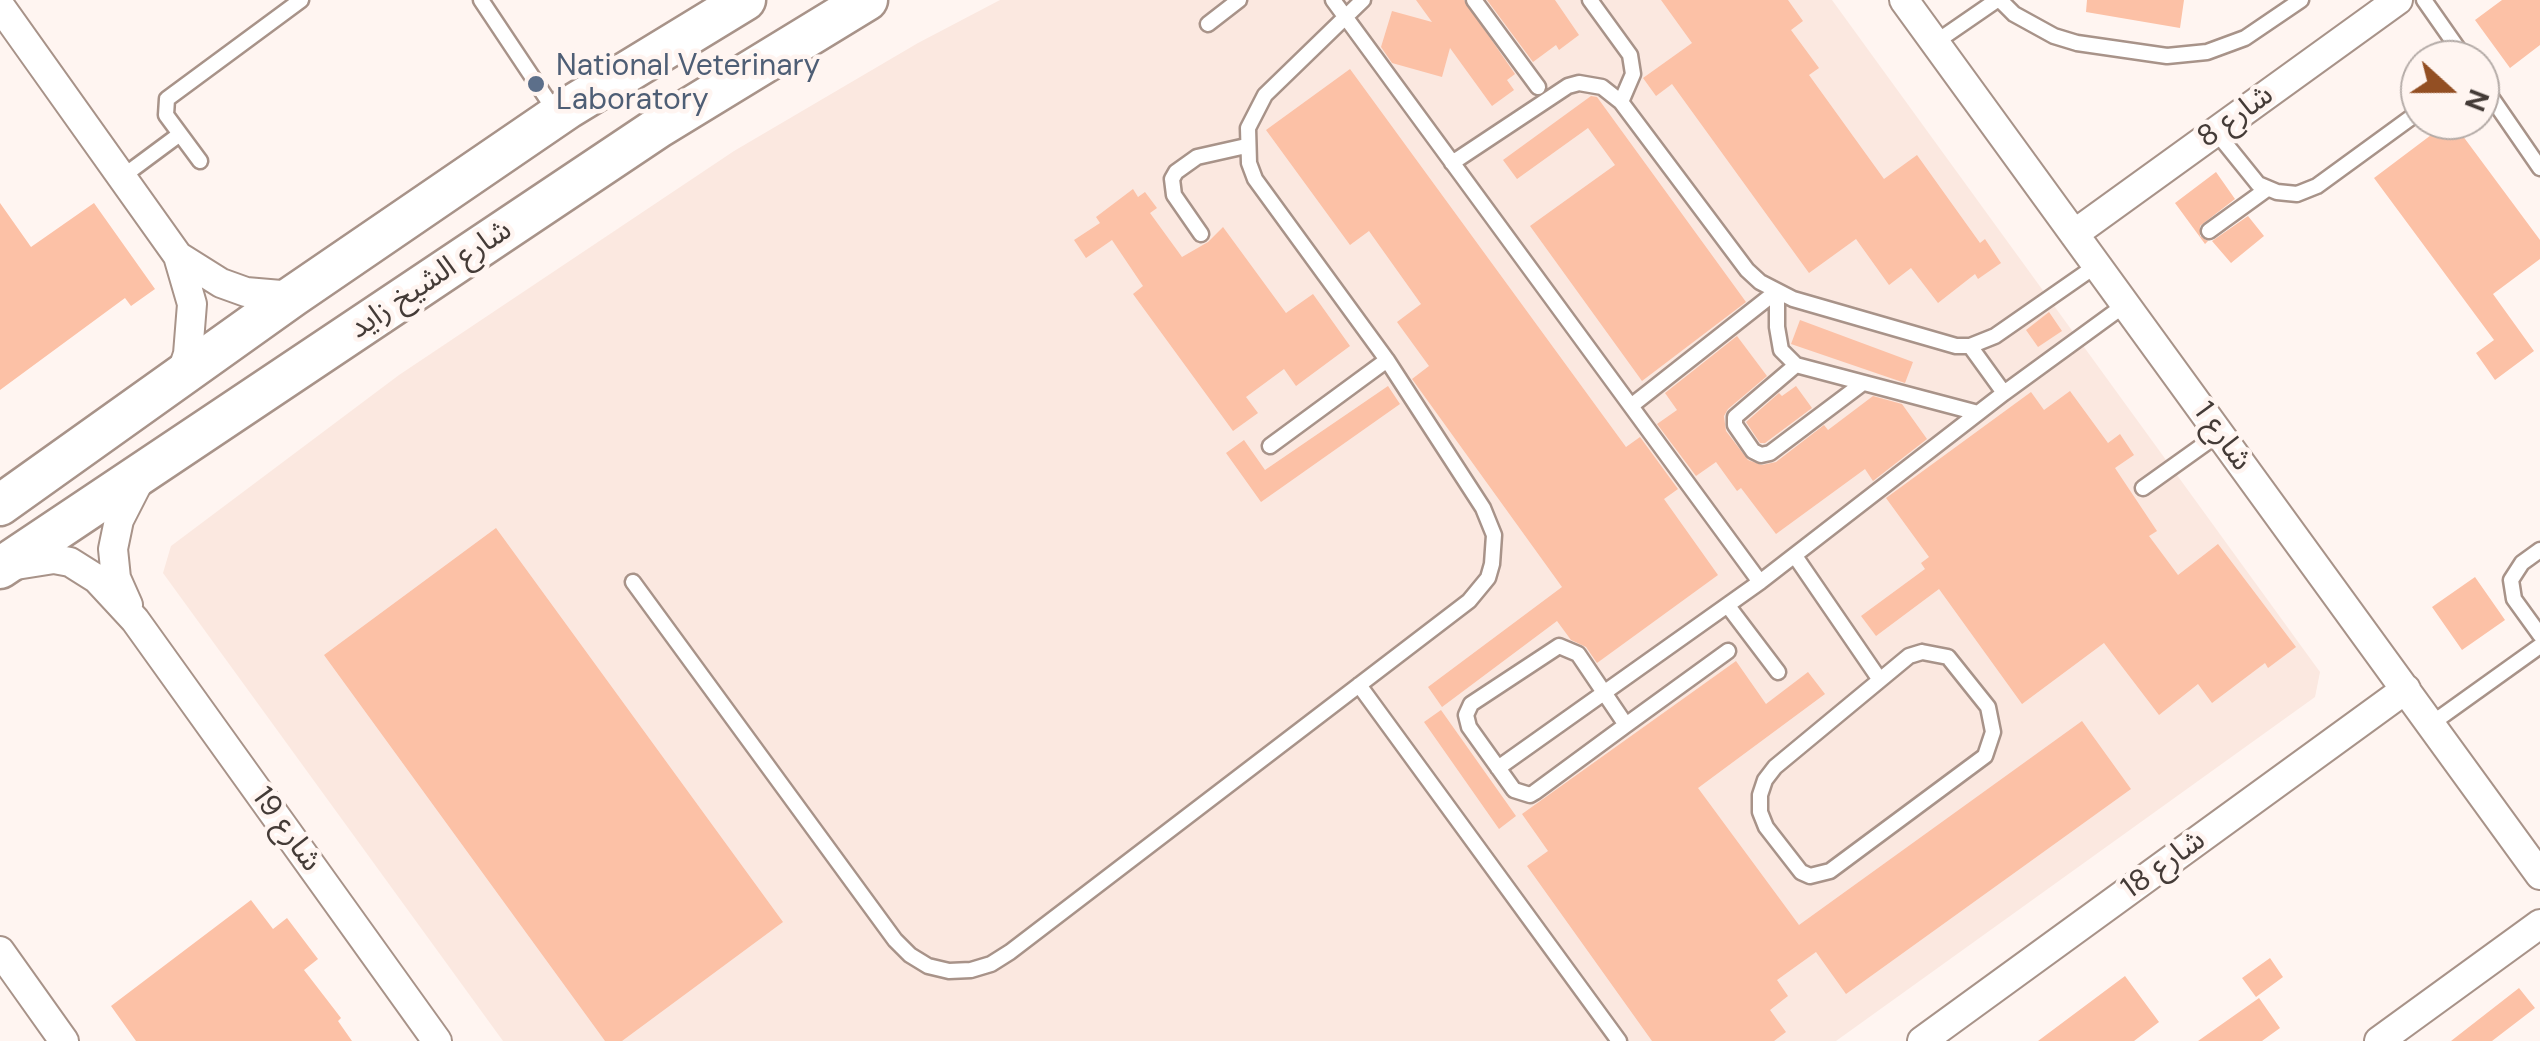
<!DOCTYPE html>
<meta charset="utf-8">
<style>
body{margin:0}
#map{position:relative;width:2540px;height:1041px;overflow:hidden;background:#fff5f1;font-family:"DM Sans",sans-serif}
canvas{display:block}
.north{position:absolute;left:2400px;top:40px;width:100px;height:100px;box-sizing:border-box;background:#fff5f1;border:2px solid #b4aba7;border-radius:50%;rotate:111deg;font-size:28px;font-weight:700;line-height:40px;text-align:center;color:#443b37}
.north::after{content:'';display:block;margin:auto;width:35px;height:45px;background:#934f23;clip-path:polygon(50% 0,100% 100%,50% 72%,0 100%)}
</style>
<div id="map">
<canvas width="2540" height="1041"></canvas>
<div class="north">N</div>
</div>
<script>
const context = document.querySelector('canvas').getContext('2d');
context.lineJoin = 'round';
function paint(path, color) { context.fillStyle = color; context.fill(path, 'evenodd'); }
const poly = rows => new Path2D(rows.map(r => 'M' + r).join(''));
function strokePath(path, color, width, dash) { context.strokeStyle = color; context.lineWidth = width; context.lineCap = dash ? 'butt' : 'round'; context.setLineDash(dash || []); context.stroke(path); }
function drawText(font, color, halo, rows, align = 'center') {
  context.font = font + ' "DM Sans","Noto Sans Arabic",sans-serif'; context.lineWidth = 9; context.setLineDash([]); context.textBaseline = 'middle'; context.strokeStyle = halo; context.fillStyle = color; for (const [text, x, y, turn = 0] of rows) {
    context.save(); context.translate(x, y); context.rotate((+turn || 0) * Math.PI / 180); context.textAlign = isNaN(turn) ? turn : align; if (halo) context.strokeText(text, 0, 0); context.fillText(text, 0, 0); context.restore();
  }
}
paint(poly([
 [1000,0,1832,0,2320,672,2315,697,1836,1041,503,1041,163,573,171,546,399,375,734,151,918,43]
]), '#fbe8e0');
paint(poly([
 [1416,0,1464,0,1515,74,1507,80,1514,90,1492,106,1450,48,1442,77,1392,63,1381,47,1392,11,1432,22],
 [1487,0,1555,0,1579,35,1559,50,1556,45,1533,62],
 [1661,0,1788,0,1803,21,1791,30,1819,68,1809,75,1884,179,1917,155,1980,243,1985,239,2001,263,1978,279,1975,274,1938,303,1911,268,1889,285,1856,239,1809,273,1672,84,1656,96,1643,78,1692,43],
 [2087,0,2184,0,2180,28,2086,12],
 [2502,0,2540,0,2540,45,2510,68,2475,20],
 [1350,69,1626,447,1640,437,1678,489,1664,499,1718,575,1597,663,1586,647,1571,640,1557,621,1442,707,1428,687,1562,587,1412,379,1429,366,1397,322,1421,304,1369,231,1350,245,1266,130],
 [1591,96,1597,97,1746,302,1642,381,1530,226,1615,165,1588,128,1517,179,1503,160],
 [2451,120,2540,240,2540,259,2493,294,2534,351,2495,380,2476,353,2494,340,2374,178],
 [2216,172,2235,199,2200,226,2200,236,2208,241,2205,244,2175,203],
 [1133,189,1138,197,1145,192,1157,208,1150,213,1182,257,1208,242,1223,227,1286,313,1313,294,1350,346,1296,386,1284,369,1246,397,1258,413,1233,431,1133,294,1143,286,1112,240,1086,258,1074,240,1100,223,1096,217],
 [0,203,31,247,94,203,155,289,131,306,125,298,0,390],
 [2248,216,2264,236,2231,263,2212,241],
 [2049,312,2062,331,2038,347,2026,330],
 [1800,320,1913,362,1905,383,1791,344],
 [1737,336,1767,376,1728,409,1724,416,1726,431,1748,460,1762,465,1776,462,1824,425,1828,430,1873,396,1902,404,1927,439,1873,481,1865,469,1776,534,1741,488,1737,491,1716,462,1696,476,1657,424,1677,410,1665,393],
 [1388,386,1400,404,1261,502,1226,453,1244,440,1265,470],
 [1796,386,1812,408,1765,443,1760,443,1746,422,1779,393,1782,396],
 [2070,391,2108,443,2120,434,2134,455,2115,468,2157,531,2149,536,2178,575,2218,544,2296,647,2268,668,2265,663,2212,703,2198,684,2159,715,2104,643,2022,704,1939,589,1876,636,1861,616,1925,569,1921,563,1929,557,1886,498,2031,392,2044,410],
 [496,528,783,922,622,1041,605,1041,324,655],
 [2475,577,2505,620,2462,650,2432,607],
 [1736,661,1766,704,1808,672,1825,694,1698,788,1799,925,2082,721,2131,789,1846,994,1816,952,1777,980,1788,996,1770,1010,1786,1032,1774,1041,1652,1041,1527,866,1548,851,1522,814],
 [1441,710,1516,816,1499,829,1424,722],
 [251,900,273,929,287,918,318,959,304,970,341,1018,338,1021,352,1041,136,1041,111,1006],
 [2270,958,2283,977,2256,997,2242,978],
 [2125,976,2159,1022,2134,1041,2038,1041],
 [2519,988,2535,1008,2492,1041,2451,1041],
 [2259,998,2280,1028,2262,1041,2198,1041]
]), '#fcc1a6');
const lane = poly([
 [481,0,555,111],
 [1333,0,1760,582],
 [1474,0,1538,87],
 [1590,0,1630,55,1633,74,1621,102],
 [2000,0,2014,14,2054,36,2077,43,2167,56,2207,52,2245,38,2301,0],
 [2424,0,2466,60],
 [1208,24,1239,0],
 [1936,42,1997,0],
 [2480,81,2540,168],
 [2216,132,2258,184,2277,192,2297,194,2317,186,2420,111],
 [200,161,166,115,167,99,301,0],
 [1452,163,1568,86,1579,83,1602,87,1621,102,1747,270,1760,282,1793,299,1956,346,1970,346,1995,336,2097,265],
 [122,177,180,134],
 [2209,231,2267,189],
 [1201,234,1174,195,1172,179,1176,172,1197,157,1246,146],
 [1777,291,1777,327,1781,350,1796,365,1978,413],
 [1970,346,2004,393],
 [1796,365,1735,417,1735,425,1753,451,1761,455,1770,453,1863,383],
 [1631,406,1777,291],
 [1270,446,1387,360],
 [2143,488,2220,433],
 [2540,550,2522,563,2511,580,2514,599,2540,635],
 [1795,556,1880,680],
 [633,582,895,940,910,955,928,966,949,971,971,970,991,964,1010,952,1469,601,1488,578,1492,564,1494,535,1483,508,1387,360,1255,179,1249,163,1248,128,1265,95,1363,0],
 [1728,606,1778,672],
 [1922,652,1948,657,1988,707,1993,732,1985,756,1830,871,1810,876,1801,872,1766,827,1760,812,1760,795,1765,780,1775,767,1909,656,1922,652],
 [1359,685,1619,1041],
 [2431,724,2540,646],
 [1626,725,1578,654,1559,646,1471,704,1466,715,1469,727,1514,790,1530,795,1535,792,1626,725,1728,651],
 [1498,768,1760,582,2004,393,2126,304]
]);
const street = poly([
 [1904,0,2540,875],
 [0,6,178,256,192,304,188,354,180,378],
 [2074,234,2398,0],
 [178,256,221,283,246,292,293,296],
 [16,565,54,559,70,562,97,579,135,620,437,1041],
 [128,605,116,578,113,549,119,520,141,477],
 [0,951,64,1041],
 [1922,1041,2406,689],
 [2379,1041,2540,924]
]);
const secondary = poly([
 [0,505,293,296,568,108,745,0],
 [0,568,659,127,867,0]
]);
strokePath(lane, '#a89389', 19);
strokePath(street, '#a89389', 32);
strokePath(secondary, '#a89389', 45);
strokePath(lane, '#fff', 14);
strokePath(street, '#fff', 28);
strokePath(secondary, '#fff', 40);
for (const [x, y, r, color] of [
 [536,84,10,"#5c6f8a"]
]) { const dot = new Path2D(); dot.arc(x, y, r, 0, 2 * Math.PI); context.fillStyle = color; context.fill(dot); strokePath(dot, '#fff5f1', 4); }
drawText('30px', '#4e5e75', '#fff5f1', [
 ["National Veterinary",556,67],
 ["Laboratory",556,101]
], 'left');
drawText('30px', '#443b37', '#fff5f1', [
 ["شارع 8",2236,117,-36],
 ["شارع الشيخ زايد",431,280,-34],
 ["شارع 1",2222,437,54],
 ["شارع 19",286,830,54],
 ["شارع 18",2164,865,-36]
]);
</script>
